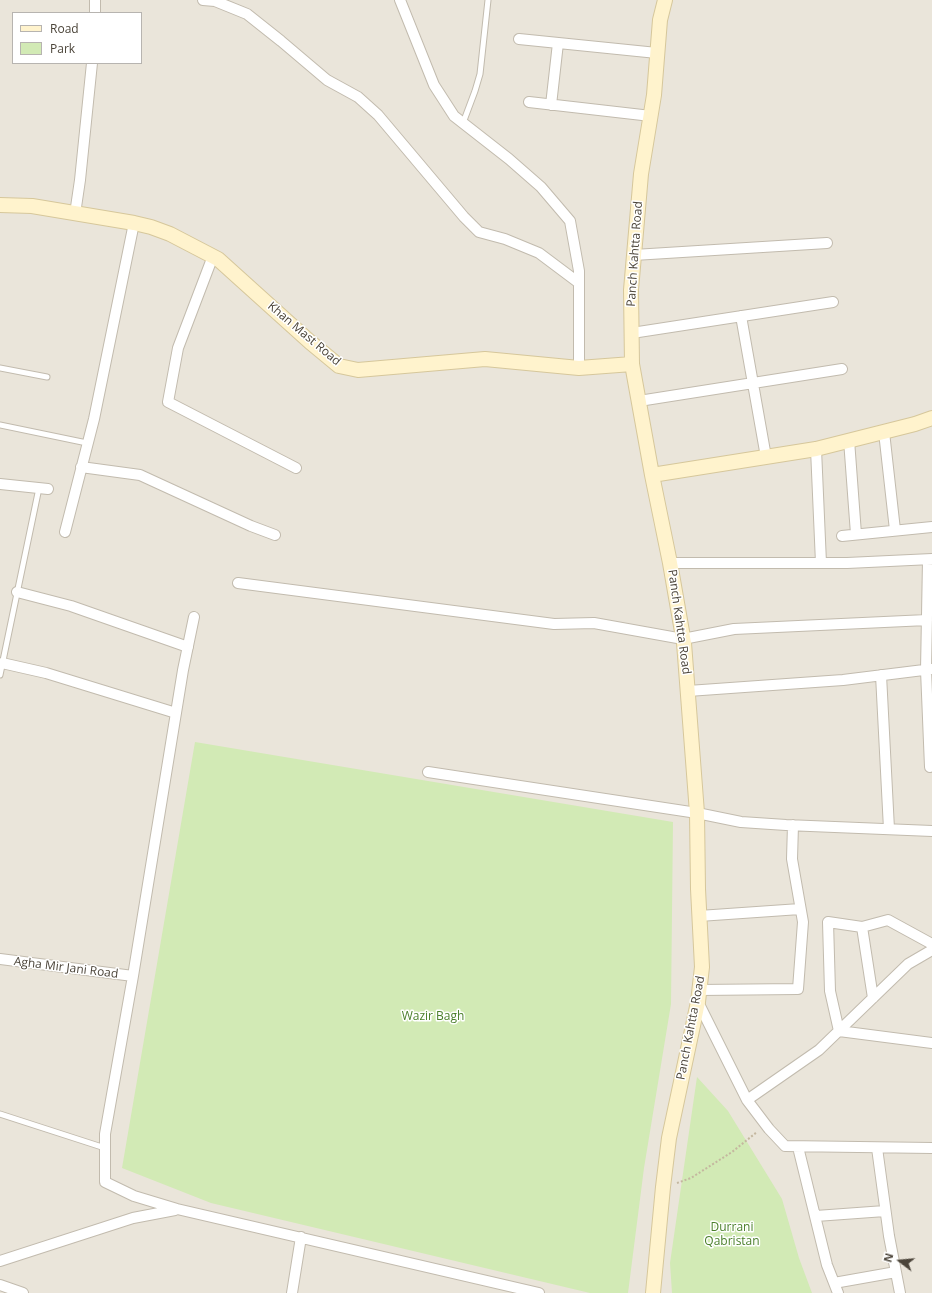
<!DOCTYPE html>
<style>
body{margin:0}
#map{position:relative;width:932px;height:1293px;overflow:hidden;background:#f6f3ec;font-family:"Open Sans",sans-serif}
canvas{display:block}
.legend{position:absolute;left:12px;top:12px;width:130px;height:52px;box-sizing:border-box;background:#fff;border:1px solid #b7b4b0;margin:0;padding:5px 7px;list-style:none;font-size:12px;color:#4b4439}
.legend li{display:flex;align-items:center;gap:8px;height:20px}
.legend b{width:20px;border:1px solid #b7b4b0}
.north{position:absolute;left:880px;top:1241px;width:40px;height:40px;-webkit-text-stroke:3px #fff;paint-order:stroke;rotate:286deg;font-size:11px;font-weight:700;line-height:16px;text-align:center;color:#4b4439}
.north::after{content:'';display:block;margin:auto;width:14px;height:18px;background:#4b4439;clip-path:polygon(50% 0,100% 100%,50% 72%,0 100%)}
</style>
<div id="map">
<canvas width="932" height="1293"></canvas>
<ul class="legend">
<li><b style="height:5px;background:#fff3cd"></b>Road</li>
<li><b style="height:11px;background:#d2eab5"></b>Park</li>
</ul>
<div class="north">N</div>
</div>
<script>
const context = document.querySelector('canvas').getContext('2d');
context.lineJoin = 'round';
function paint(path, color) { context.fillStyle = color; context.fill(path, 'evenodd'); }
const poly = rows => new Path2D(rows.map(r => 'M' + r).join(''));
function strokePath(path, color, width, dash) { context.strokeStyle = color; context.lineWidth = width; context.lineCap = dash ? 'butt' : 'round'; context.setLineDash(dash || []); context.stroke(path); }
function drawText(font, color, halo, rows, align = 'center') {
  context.font = font + ' "Open Sans",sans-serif'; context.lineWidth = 3; context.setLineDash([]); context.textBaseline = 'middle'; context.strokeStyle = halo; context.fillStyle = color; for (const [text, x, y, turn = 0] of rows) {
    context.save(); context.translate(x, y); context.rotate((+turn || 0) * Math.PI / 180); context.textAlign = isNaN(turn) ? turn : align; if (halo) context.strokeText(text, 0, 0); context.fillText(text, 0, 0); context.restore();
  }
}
paint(poly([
 [0,0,932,0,932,1293,0,1293],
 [13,13,141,13,141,63,13,63]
]), '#eae5da');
paint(poly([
 [195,742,673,822,671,1004,644,1168,628,1293,590,1293,211,1203,122,1168],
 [697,1077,728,1111,782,1199,799,1258,812,1293,672,1293,670,1263]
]), '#d2eab5');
const lane = poly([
 [463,123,475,91,480,74,488,0],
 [0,368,47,377],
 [0,425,87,443],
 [0,675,39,488],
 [0,1114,105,1148]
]);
const street = poly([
 [203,0,215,1,247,14,281,41,327,80,358,97,378,115,464,217,479,232,505,239,539,253,579,283],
 [400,0,434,85,454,116,509,159,541,187,570,221,579,271,579,368],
 [95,13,95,0],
 [519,39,657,53],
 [529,102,651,116],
 [551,105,558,43],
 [75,214,80,180,92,63],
 [634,255,827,243],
 [213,256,178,348,168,402,296,468],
 [741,316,766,457],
 [632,333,833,302],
 [639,401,842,369],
 [884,432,895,530],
 [849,440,856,534],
 [816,449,821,563],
 [81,467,140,475,251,526,275,535],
 [0,484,48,489],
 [65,532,94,419,134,223],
 [842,536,932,527],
 [928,560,926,670,930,767],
 [670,563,847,563,932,559],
 [238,583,554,624,594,623,683,639,734,629,927,620],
 [17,592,71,606,188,647],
 [194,617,183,670,133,976,105,1134,105,1182,134,1196,177,1209,539,1293],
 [2,663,46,673,176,713],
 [881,675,889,829],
 [688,691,843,680,932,669],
 [428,772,697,813,741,822,786,825,932,831],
 [699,916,800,909],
 [862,927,873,998],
 [932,944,888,920,862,927,828,922,830,991,839,1031,932,1043],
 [0,959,133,976],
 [699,990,798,989,803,922,792,859,793,825],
 [698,1002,747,1100,769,1129,785,1146,932,1148],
 [747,1100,819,1050,908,964,932,950],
 [798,1147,827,1265,838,1293],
 [877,1148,889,1236,900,1293],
 [816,1216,885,1211],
 [0,1261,133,1218,175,1210],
 [834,1283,896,1272],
 [0,1285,23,1293],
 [292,1293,301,1237]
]);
const secondary = poly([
 [0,205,32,206,134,223,151,227,170,234,218,259,310,342,339,366,358,370,485,359,579,368,632,364],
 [652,475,816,449,915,424,932,418],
 [653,1293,663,1187,669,1138,698,1002,702,967,698,889,697,813,684,643,670,563,652,475,632,364,631,290,641,174,654,95,660,20,665,0]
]);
strokePath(lane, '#c2bbae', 7);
strokePath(street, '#c2bbae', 12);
strokePath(secondary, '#d6c79b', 16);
strokePath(poly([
 [677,1183,691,1178,732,1152,757,1132]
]), '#c4b79f', 2, [2, 2]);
strokePath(lane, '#fff', 5);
strokePath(street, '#fff', 10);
strokePath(secondary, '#fff3cd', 14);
drawText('12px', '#4b4439', '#fff', [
 ["Panch Kahtta Road",635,254,-86],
 ["Khan Mast Road",304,334,40],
 ["Panch Kahtta Road",679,622,82],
 ["Agha Mir Jani Road",66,968,7],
 ["Panch Kahtta Road",691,1028,-79]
]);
drawText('12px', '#4a7f2a', '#fff', [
 ["Wazir Bagh",433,1017],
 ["Durrani",732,1228],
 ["Qabristan",732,1242]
]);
</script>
